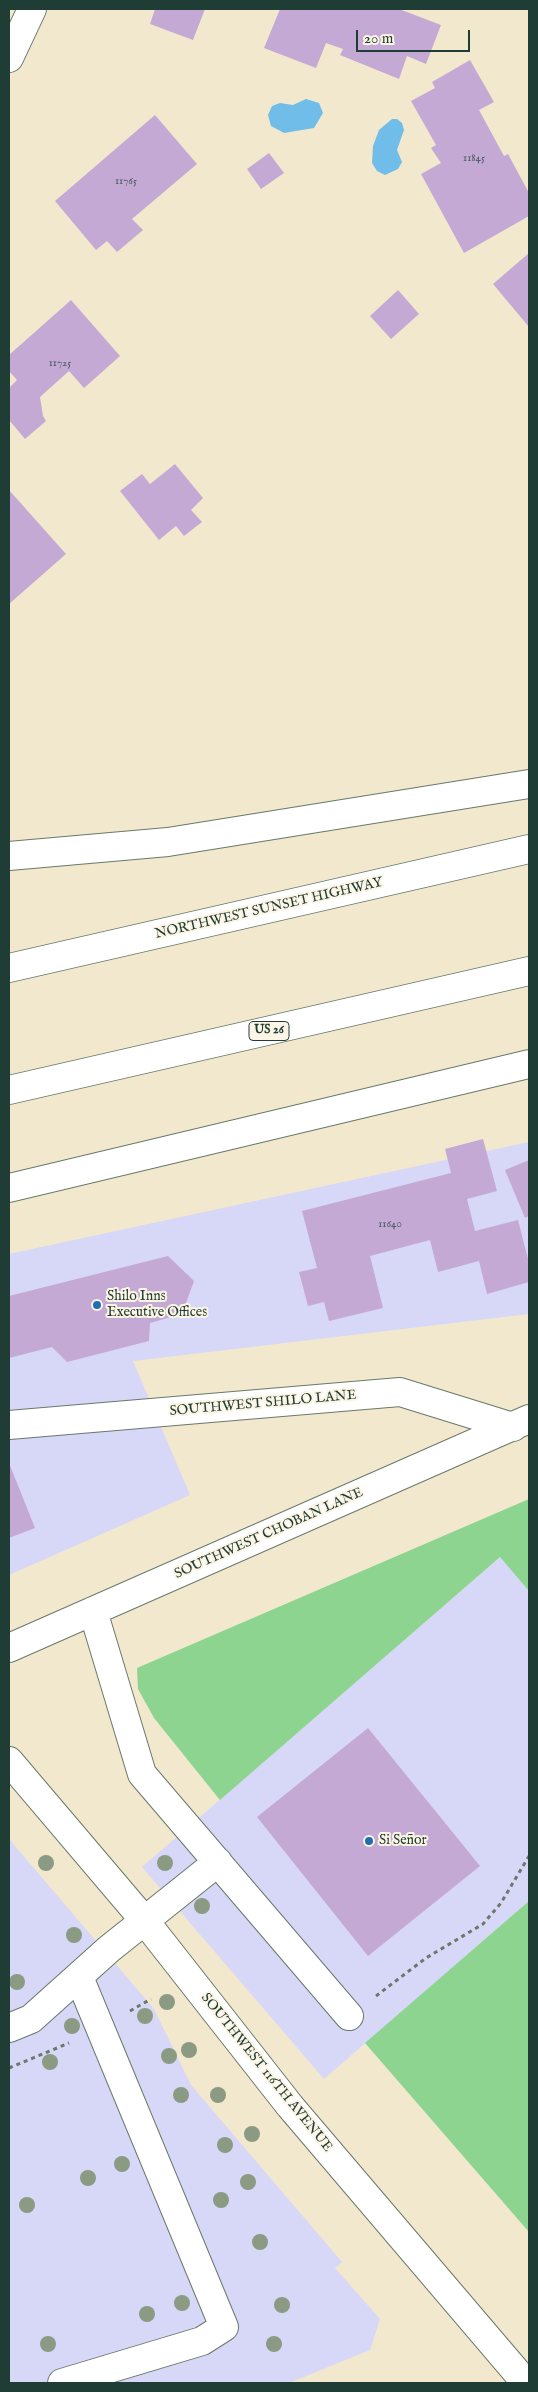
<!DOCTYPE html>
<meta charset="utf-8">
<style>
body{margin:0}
#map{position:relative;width:538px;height:2392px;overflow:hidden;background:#f2e8cd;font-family:"IM FELL English",serif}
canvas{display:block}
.frame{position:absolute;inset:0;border:10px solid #1f3d34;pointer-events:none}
.scale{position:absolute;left:356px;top:30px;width:114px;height:22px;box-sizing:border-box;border:2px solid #1f3d34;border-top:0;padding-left:6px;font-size:15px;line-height:18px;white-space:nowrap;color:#1f3d34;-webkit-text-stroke:4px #fcf5e5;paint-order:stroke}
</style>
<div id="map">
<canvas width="538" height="2392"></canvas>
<div class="frame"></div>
<div class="scale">20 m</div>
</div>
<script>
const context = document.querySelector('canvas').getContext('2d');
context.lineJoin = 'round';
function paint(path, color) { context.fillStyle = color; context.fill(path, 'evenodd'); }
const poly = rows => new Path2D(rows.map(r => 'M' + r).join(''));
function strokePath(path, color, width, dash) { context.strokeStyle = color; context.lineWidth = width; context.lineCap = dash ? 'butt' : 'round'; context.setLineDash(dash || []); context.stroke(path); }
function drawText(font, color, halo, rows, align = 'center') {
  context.font = font + ' "IM FELL English",serif'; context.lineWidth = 4; context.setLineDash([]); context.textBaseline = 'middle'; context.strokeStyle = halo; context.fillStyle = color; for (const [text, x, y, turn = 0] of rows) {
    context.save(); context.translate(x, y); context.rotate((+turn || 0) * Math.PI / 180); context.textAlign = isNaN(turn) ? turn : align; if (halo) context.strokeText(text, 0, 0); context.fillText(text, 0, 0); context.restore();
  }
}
paint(poly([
 [529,1142,529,1314,133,1361,190,1495,9,1575,9,1254],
 [500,1557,529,1591,529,1901,324,2079,142,1867],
 [9,1839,154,2009,191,2085,342,2262,335,2268,380,2319,370,2350,289,2383,9,2383]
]), '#d7d7f8');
paint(poly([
 [529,1499,529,1591,500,1557,220,1800,154,1718,138,1689,137,1668],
 [529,1901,529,2232,365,2043]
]), '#8cd48f');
paint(poly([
 [306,99,319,103,323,113,314,128,284,133,271,126,268,115,272,106,280,103,293,105],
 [392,119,397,119,402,123,404,130,397,150,402,162,398,169,385,175,377,171,372,163,373,146,379,130]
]), '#70bdea');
paint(poly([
 [155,9,205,9,193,40,150,24],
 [280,9,399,9,441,25,426,64,407,56,399,79,340,55,343,49,326,43,316,68,264,48],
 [470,60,494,102,479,110,504,156,508,154,529,193,529,216,464,253,421,174,441,163,431,148,436,145,411,101,435,88,432,82],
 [155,115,197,164,132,219,143,230,117,252,107,241,96,250,55,201],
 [269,153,284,173,261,189,247,169],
 [529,253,529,327,493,284],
 [398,290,419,314,391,339,370,316],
 [71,300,120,356,84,388,69,371,40,397,43,416,46,421,25,439,9,420,9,388,17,380,9,371,9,355],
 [175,464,203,498,191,510,202,522,184,536,176,526,159,540,120,491,142,474,150,484],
 [9,490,66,554,9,604],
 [483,1139,497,1191,467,1199,475,1231,518,1220,529,1263,529,1282,487,1294,479,1261,438,1272,430,1240,370,1256,383,1308,329,1321,324,1302,308,1306,299,1272,317,1268,302,1211,451,1173,445,1149],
 [529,1160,529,1216,525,1218,505,1170],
 [168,1256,194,1281,182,1314,150,1323,149,1341,67,1362,52,1347,9,1358,9,1296],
 [9,1463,35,1528,9,1538],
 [368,1728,480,1866,368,1956,257,1817]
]), '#c5a9d5');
const minor = poly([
 [9,58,32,9],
 [9,1425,400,1392,513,1427],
 [93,1611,142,1774,349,2016],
 [9,1648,529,1419],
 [9,1761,144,1920,290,2106,526,2383],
 [9,2028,31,2019,109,1949,218,1862],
 [62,2383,202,2341,224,2327,79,1977]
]);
const highway = poly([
 [9,856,168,842,529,784],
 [9,968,529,849],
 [9,1090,529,971],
 [9,1188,529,1064]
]);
strokePath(minor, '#69796a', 30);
strokePath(highway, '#69796a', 30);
strokePath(poly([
 [376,1996,426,1958,483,1924,501,1903,529,1856],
 [130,2011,151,1999],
 [9,2068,69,2043]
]), '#69796a', 3, [4, 4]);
strokePath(minor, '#fff', 28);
strokePath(highway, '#fff', 28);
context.fillStyle = '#8a9a83';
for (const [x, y] of [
 [46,1863],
 [165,1863],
 [202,1906],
 [74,1935],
 [17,1982],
 [167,2002],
 [145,2016],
 [72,2026],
 [189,2050],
 [169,2056],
 [50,2062],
 [181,2095],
 [218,2095],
 [252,2134],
 [225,2145],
 [122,2164],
 [88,2178],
 [248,2182],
 [221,2200],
 [27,2205],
 [260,2242],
 [182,2303],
 [282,2305],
 [147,2314],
 [48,2344],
 [274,2344]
]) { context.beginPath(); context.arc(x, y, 8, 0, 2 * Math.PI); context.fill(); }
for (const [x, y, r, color] of [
 [97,1305,5,"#1f6fb2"],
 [369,1841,5,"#1f6fb2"]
]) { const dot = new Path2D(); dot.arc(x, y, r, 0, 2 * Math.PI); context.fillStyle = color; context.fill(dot); strokePath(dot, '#fcf5e5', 2); }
drawText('11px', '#48585c', null, [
 ["11845",474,159],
 ["11765",126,182],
 ["11725",60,364],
 ["11640",390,1225]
]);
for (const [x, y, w] of [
 [269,1031,40]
]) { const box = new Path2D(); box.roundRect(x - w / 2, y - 9.5, w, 19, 4); context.fillStyle = '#fcf5e5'; context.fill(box); strokePath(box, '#1f3d34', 1); }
drawText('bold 12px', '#1f3d34', null, [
 ["US 26",269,1031]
]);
drawText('14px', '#1f3d34', '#fcf5e5', [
 ["NORTHWEST SUNSET HIGHWAY",269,909,-13],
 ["SOUTHWEST SHILO LANE",263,1404,-5],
 ["SOUTHWEST CHOBAN LANE",269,1534,-24],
 ["SOUTHWEST 116TH AVENUE",266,2073,51]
]);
drawText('14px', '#1f3d34', '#fcf5e5', [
 ["Shilo Inns",107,1297],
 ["Executive Offices",107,1313],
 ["Si Señor",379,1841]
], 'left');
</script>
